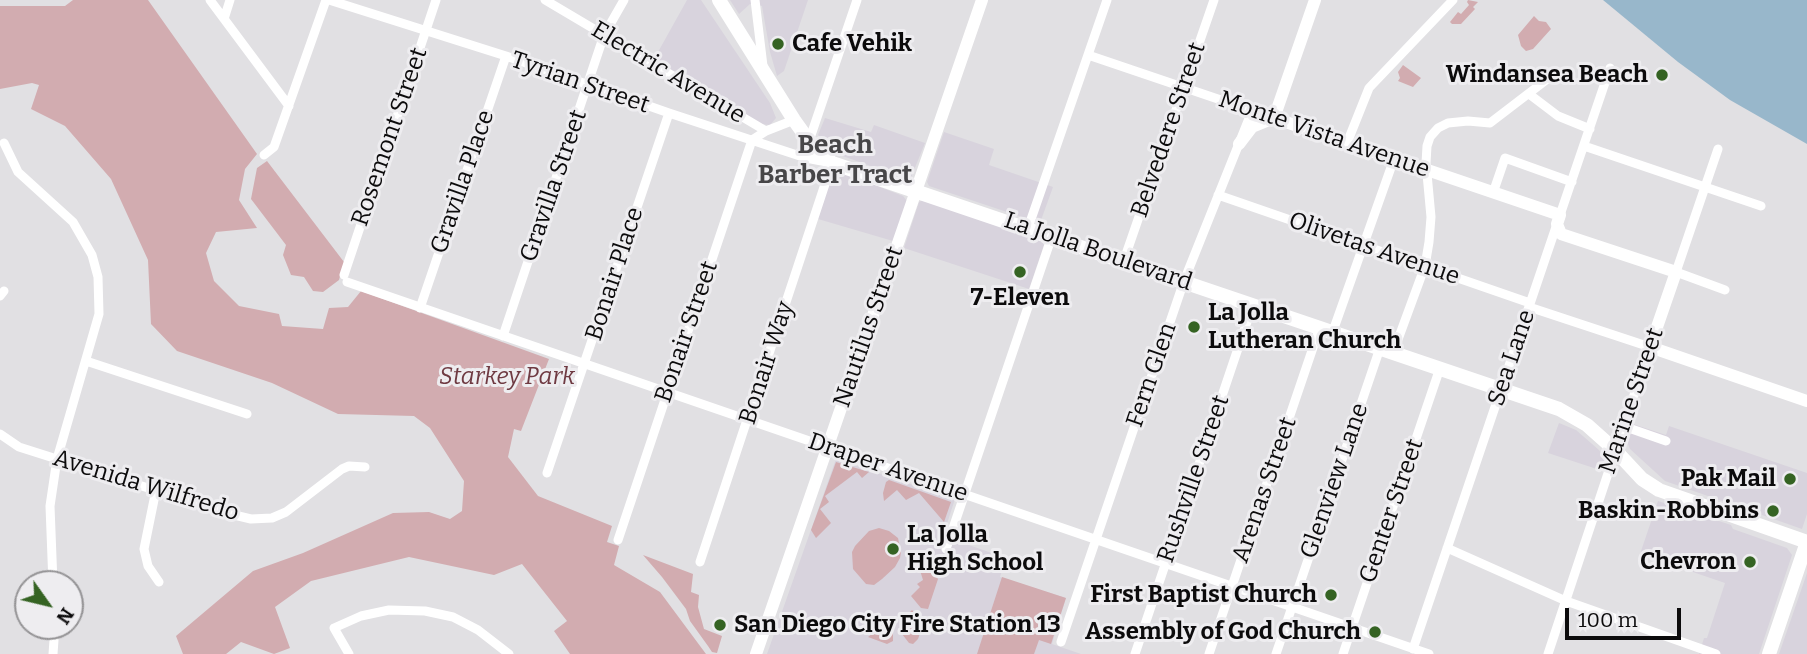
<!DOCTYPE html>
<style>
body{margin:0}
#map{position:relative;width:1807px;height:654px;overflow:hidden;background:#e1e0e3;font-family:Bitter,serif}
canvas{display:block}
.north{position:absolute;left:14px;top:570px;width:70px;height:70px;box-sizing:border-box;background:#eeedf0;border:2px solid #949395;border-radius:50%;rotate:124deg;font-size:19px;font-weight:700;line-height:28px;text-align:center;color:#0c0b0c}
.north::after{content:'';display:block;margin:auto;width:24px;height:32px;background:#356323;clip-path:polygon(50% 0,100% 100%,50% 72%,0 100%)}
.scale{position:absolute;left:1565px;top:608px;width:116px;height:32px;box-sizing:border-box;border:4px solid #0c0b0c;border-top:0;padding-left:9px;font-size:21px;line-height:24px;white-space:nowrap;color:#0c0b0c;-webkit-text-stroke:5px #eeedf0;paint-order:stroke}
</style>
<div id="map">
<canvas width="1807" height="654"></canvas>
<div class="north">N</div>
<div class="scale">100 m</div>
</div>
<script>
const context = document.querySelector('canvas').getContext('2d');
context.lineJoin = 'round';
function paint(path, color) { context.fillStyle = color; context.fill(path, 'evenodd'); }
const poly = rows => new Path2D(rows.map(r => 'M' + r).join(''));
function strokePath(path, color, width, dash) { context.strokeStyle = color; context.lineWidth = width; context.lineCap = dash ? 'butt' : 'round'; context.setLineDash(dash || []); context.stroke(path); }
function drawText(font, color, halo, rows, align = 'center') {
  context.font = font + ' Bitter,serif'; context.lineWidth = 6; context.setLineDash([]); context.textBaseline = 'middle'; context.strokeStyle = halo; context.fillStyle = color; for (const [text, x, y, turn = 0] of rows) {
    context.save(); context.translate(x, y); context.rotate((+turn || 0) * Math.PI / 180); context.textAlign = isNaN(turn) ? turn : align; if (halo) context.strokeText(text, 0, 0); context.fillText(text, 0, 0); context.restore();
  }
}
paint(poly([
 [687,0,701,0,770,103,776,118,770,125,760,124,653,61],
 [730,0,808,0,784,71,777,76,770,52,762,6,750,4,739,14],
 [825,118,871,132,874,125,925,143,910,180,837,154,818,135],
 [944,132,994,149,989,165,1053,187,1040,223,929,186,927,182],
 [834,169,903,196,907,201,893,241,818,219],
 [923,200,1041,240,1044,245,1029,289,904,248,919,202],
 [1559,423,1576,430,1599,450,1605,459,1600,470,1548,453],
 [1633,424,1666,435,1669,426,1807,473,1807,514,1802,529,1665,481,1630,449,1627,442],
 [836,459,955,499,943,536,1006,558,1000,577,1066,598,1052,644,1081,654,767,654],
 [1658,501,1731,525,1733,529,1787,548,1792,555,1759,654,1699,654,1704,638,1707,638,1725,583,1640,554],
 [1807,573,1807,654,1779,654]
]), '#d8d3dd');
paint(poly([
 [73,0,148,0,257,154,245,169,239,200,257,228,216,232,206,253,214,281,239,306,279,314,282,326,323,329,329,308,348,307,361,291,549,359,521,431,514,429,508,457,538,496,612,526,607,542,619,546,614,565,660,592,706,654,570,654,554,631,567,621,522,564,494,575,409,557,311,581,275,607,290,648,274,654,241,642,226,654,183,654,176,636,253,571,303,553,393,513,429,512,450,519,462,511,464,481,430,428,414,416,338,414,272,383,177,351,151,324,148,260,111,179,65,126,31,109,39,85,32,83,0,89,0,6,65,6],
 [1468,0,1478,2,1473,7,1475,9,1461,24,1452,24,1450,22,1458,12,1461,14,1469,5,1467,2],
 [1534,16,1539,21,1546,22,1551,29,1533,49,1526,51,1521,46,1518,35],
 [1403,65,1421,78,1413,87,1398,81,1400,78,1398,72],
 [267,161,344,262,339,280,323,292,313,291,304,277,291,275,283,255,286,245,251,199,257,168],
 [836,462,869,472,862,478,857,472,825,496,829,502,820,509,831,523,816,538,811,530],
 [889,480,951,502,944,522,919,493,906,500,897,490,884,501,883,493,886,482],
 [879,528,889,531,898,538,901,552,900,558,895,567,882,579,874,585,866,584,853,569,852,552,855,546,869,531],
 [643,555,693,574,691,592,699,595,698,607,704,629,722,636,717,653,712,652,708,646,690,621,686,609,662,577],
 [921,558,938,579,928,609,921,608,911,596,920,587,917,584,923,580,918,564,910,564],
 [1002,577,1066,598,1051,644,1039,640,1034,654,977,654],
 [912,610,918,617,925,619,918,639,913,644,909,643,902,634,908,628,904,624,907,620,905,617],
 [886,623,893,632,893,641,887,644,868,637]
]), '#d2acb0');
paint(poly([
 [1603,0,1807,0,1807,144,1730,100,1678,62]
]), '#98b7cb');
strokePath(poly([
 [210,0,289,106],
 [329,0,506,56,669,113,806,158,832,163,700,562],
 [545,0,766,131,794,120],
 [755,0,763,66],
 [224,19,230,0],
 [1088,55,1274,118],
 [1529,94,1558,116,1590,129],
 [809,141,857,0],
 [4,143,18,172,73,222,92,255,98,277,99,314,57,459,50,506,53,584],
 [1347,143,1369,88,1453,0],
 [1584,146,1761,206],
 [1718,149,1676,272,1725,290],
 [264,155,274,147,326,0],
 [1493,193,1505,158,1572,182],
 [1218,195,1530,303],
 [1560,215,1610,68],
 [1028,228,1107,0],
 [1124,260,1214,0],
 [344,275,436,0],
 [347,282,1429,654],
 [0,296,4,291],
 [1529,307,1650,347],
 [420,308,506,56],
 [1333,331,1394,159],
 [503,336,604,35,624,0],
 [1393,353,1425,266,1429,242,1431,217,1426,163,1427,146,1430,137,1438,128,1448,123,1468,121,1490,123,1554,74],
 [86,361,247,414],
 [1623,426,1666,441],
 [0,434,19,447,230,514,251,519,272,518,286,512,342,469,349,466,365,467],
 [547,473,669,113],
 [156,490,144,549,148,566,159,582],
 [618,540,752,140,766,131],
 [1447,548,1566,601,1716,654],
 [946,549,1052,236],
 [1061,642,1184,281,1252,111],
 [1413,649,1557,224],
 [53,654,55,626],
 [349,654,334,628,361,616,389,610,425,611,453,617,478,630,509,654],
 [1135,654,1253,304],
 [1209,654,1320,327],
 [1276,654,1380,348],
 [1343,654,1440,368],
 [1548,654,1647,356]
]), '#fff', 9);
strokePath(poly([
 [1274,118,1560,215,1557,224,1561,234,1676,272,1647,356],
 [1274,118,1315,0],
 [1239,144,1252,127,1274,118],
 [1650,347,1807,401],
 [756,654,982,0]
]), '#fff', 12);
strokePath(poly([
 [719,0,794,120,809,141,832,163,1559,409,1587,425,1615,450,1642,479,1659,490,1807,542,1769,654]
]), '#fff', 14);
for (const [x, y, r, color] of [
 [778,44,7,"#356323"],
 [1662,75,7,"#356323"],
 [1020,272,7,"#356323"],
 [1194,327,7,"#356323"],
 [1790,479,7,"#356323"],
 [1773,511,7,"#356323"],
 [893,549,7,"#356323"],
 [1750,562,7,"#356323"],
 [1331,595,7,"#356323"],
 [720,625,7,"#356323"],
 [1375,632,7,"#356323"]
]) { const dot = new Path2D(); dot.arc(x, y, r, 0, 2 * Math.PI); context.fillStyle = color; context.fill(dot); strokePath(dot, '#eeedf0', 2.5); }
drawText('bold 24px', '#0c0b0c', '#eeedf0', [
 ["Cafe Vehik",792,44,"left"],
 ["Windansea Beach",1648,75],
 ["7-Eleven",1020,298,"center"],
 ["La Jolla",1208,313,"left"],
 ["Lutheran Church",1208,341,"left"],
 ["Pak Mail",1776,479],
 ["Baskin-Robbins",1759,511],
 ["La Jolla",907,535,"left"],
 ["High School",907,563,"left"],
 ["Chevron",1736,562],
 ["First Baptist Church",1317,595],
 ["San Diego City Fire Station 13",734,625,"left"],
 ["Assembly of God Church",1361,632]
], 'right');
drawText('24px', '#0c0b0c', '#eeedf0', [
 ["Electric Avenue",668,73,31],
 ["Tyrian Street",580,83,19],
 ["Belvedere Street",1169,130,-71],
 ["Monte Vista Avenue",1324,135,19],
 ["Rosemont Street",390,137,-71],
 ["Gravilla Place",463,182,-71],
 ["Gravilla Street",554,186,-71],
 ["Olivetas Avenue",1374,249,19],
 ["La Jolla Boulevard",1098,252,19],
 ["Bonair Place",615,274,-72],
 ["Nautilus Street",869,327,-71],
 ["Bonair Street",687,332,-71],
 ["Sea Lane",1512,358,-71],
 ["Bonair Way",767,363,-72],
 ["Fern Glen",1152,375,-71],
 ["Marine Street",1632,401,-71],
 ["Draper Avenue",888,468,19],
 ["Rushville Street",1194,479,-71],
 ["Glenview Lane",1335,481,-71],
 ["Avenida Wilfredo",146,486,17],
 ["Arenas Street",1265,490,-71],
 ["Genter Street",1392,511,-71]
]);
drawText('italic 24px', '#6f3a42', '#eeedf0', [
 ["Starkey Park",507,377]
]);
drawText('bold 26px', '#474648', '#eeedf0', [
 ["Beach",835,146],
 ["Barber Tract",835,176]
]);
</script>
